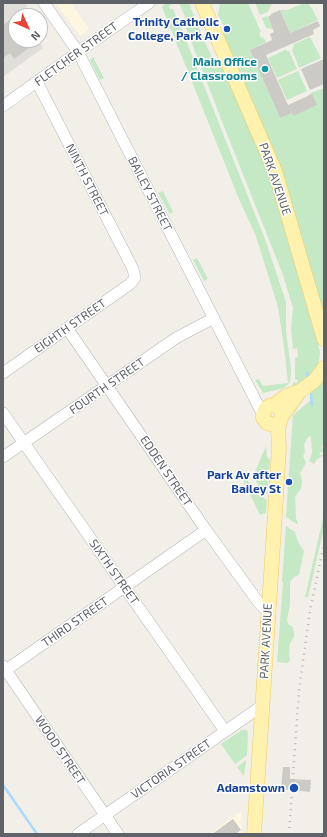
<!DOCTYPE html>
<style>
body{margin:0}
#map{position:relative;width:327px;height:837px;overflow:hidden;background:#f1efe8;font-family:"Exo 2",sans-serif}
canvas{display:block}
.frame{position:absolute;inset:0;border:4px solid #5f6368;pointer-events:none}
.north{position:absolute;left:8px;top:8px;width:40px;height:40px;box-sizing:border-box;background:#fff;border:1px solid #bfc1c3;border-radius:50%;rotate:135deg;font-size:11px;font-weight:700;line-height:16px;text-align:center;color:#5f6368}
.north::after{content:'';display:block;margin:auto;width:14px;height:18px;background:#ea4335;clip-path:polygon(50% 0,100% 100%,50% 72%,0 100%)}
</style>
<div id="map">
<canvas width="327" height="837"></canvas>
<div class="frame"></div>
<div class="north">N</div>
</div>
<script>
const context = document.querySelector('canvas').getContext('2d');
context.lineJoin = 'round';
function paint(path, color) { context.fillStyle = color; context.fill(path, 'evenodd'); }
const poly = rows => new Path2D(rows.map(r => 'M' + r).join(''));
function strokePath(path, color, width, dash) { context.strokeStyle = color; context.lineWidth = width; context.lineCap = dash ? 'butt' : 'round'; context.setLineDash(dash || []); context.stroke(path); }
function drawText(font, color, halo, rows, align = 'center') {
  context.font = font + ' "Exo 2",sans-serif'; context.lineWidth = 3; context.setLineDash([]); context.textBaseline = 'middle'; context.strokeStyle = halo; context.fillStyle = color; for (const [text, x, y, turn = 0] of rows) {
    context.save(); context.translate(x, y); context.rotate((+turn || 0) * Math.PI / 180); context.textAlign = isNaN(turn) ? turn : align; if (halo) context.strokeText(text, 0, 0); context.fillText(text, 0, 0); context.restore();
  }
}
paint(poly([
 [56,3,71,3,89,29,80,36],
 [242,811,241,834,209,834]
]), '#fef7e0');
paint(poly([
 [3,3,25,3,28,6,19,13,21,16,16,16,16,40,38,40,43,48,3,77]
]), '#e0deda');
paint(poly([
 [164,3,171,3,171,5,169,6,170,9,173,9,180,25,266,242,286,302,286,331,291,369,290,382,284,388,263,393,255,380,259,379,263,386,288,383,285,354,278,307,256,236,239,199,162,7,165,4],
 [179,3,189,3,194,16,192,21,188,21,186,19],
 [220,3,248,3,261,32,259,33,261,38,263,37,266,42,250,50,280,118,290,113,311,93,324,88,324,312,223,34,227,32,218,15],
 [255,3,272,3,268,12,260,15],
 [305,3,307,3,311,7,318,20,290,33,280,10,287,10],
 [267,16,273,29,266,28,262,18],
 [197,24,213,60,214,59,213,56,221,63,265,162,311,311,320,352,319,361,316,370,310,377,290,390,294,382,297,383,298,380,295,379,295,358,298,357,297,348,293,349,291,328,293,308,283,275,225,129,186,28],
 [310,37,321,58,299,68,292,50,294,44],
 [285,50,289,51,297,69,277,78,268,58],
 [93,57,104,78,100,80,90,60],
 [298,71,307,91,287,100,278,80],
 [163,191,173,212,170,214,158,193],
 [197,258,208,279,204,281,193,260],
 [324,381,324,435,323,437,324,446,322,446,322,447,324,451,319,453,320,455,324,455,316,460,314,464,309,461,312,453,311,437,310,436,307,438,304,445,305,452,303,456,306,463,300,473,302,481,301,489,295,496,296,518,298,524,297,524,286,517,293,415,311,400,309,398,311,396,311,391],
 [265,443,266,445,267,457,270,460,267,494,260,488,253,476,266,446],
 [246,478,258,495,267,500,266,513,260,515,243,480],
 [324,514,324,528,308,597,305,597],
 [286,526,295,532,298,542,304,551,299,575,294,577,290,582,290,604,287,620,288,624,292,626,294,632,294,637,290,643,289,654,290,660,288,663,277,662,283,583,282,581],
 [242,730,247,730,248,734,247,755,235,764,221,744],
 [246,760,244,776,237,767]
]), '#c5e8c5');
strokePath(poly([
 [307,373,308,378],
 [311,394,312,405],
 [3,785,37,834]
]), '#aadaff', 2.5);
paint(poly([
 [280,10,290,33,318,21,320,26,313,30,314,34,266,55,288,105,312,94,317,105,293,116,292,113,280,118,250,50,272,40,270,34,274,32,268,17,271,15,271,14],
 [12,19,16,25,16,40,40,40,14,59,10,53,3,58,3,25],
 [324,59,324,84,310,90,301,69],
 [283,767,290,767,290,779,311,780,310,792,281,789],
 [233,819,241,830,236,834,212,834]
]), '#cccac5');
const minor = poly([
 [44,3,78,52,263,415],
 [3,106,78,52,149,3],
 [67,328,206,530,259,603,268,612],
 [3,373,130,284,135,278,133,269,37,82],
 [3,413,225,731],
 [3,457,176,338,214,318],
 [3,666,118,834],
 [3,672,206,530],
 [78,834,263,705]
]);
const major = poly([
 [202,3,275,171,324,339],
 [274,405,286,396,300,391,314,381,324,368],
 [279,422,274,425,267,423,263,418,263,415,266,408,271,405,277,406,281,410],
 [254,834,275,514,279,448,278,428,282,416,300,391]
]);
strokePath(minor, '#b5b8bc', 12);
strokePath(major, '#f2c960', 15);
strokePath(minor, '#fff', 11);
strokePath(major, '#fff2af', 14);
strokePath(poly([
 [289,834,299,690,310,611,324,544]
]), '#b6b7b8', 2.5, [1, 5]);
for (const [x, y, r, color] of [
 [227,29,4,"#1a4fb4"],
 [265,69,4,"#0f9aa8"],
 [289,482,4,"#1a4fb4"],
 [294,788,5,"#1a4fb4"]
]) { const dot = new Path2D(); dot.arc(x, y, r, 0, 2 * Math.PI); context.fillStyle = color; context.fill(dot); strokePath(dot, '#fff', 1.5); }
drawText('bold 12px', '#164399', '#fff', [
 ["Trinity Catholic",219,22],
 ["College, Park Av",219,36],
 ["Park Av after",281,475],
 ["Bailey St",281,489],
 ["Adamstown",285,788]
], 'right');
drawText('12px', '#5f6368', '#fff', [
 ["FLETCHER STREET",76,54,-36],
 ["PARK AVENUE",275,179,71],
 ["NINTH STREET",87,180,63],
 ["BAILEY STREET",150,194,63],
 ["EIGHTH STREET",70,326,-35],
 ["FOURTH STREET",107,386,-35],
 ["EDDEN STREET",166,471,56],
 ["SIXTH STREET",114,572,55],
 ["THIRD STREET",75,622,-35],
 ["PARK AVENUE",266,641,-87],
 ["WOOD STREET",60,750,56],
 ["VICTORIA STREET",171,769,-35]
]);
drawText('bold 12px', '#0d838f', '#fff', [
 ["Main Office",257,62],
 ["/ Classrooms",257,76]
], 'right');
</script>
